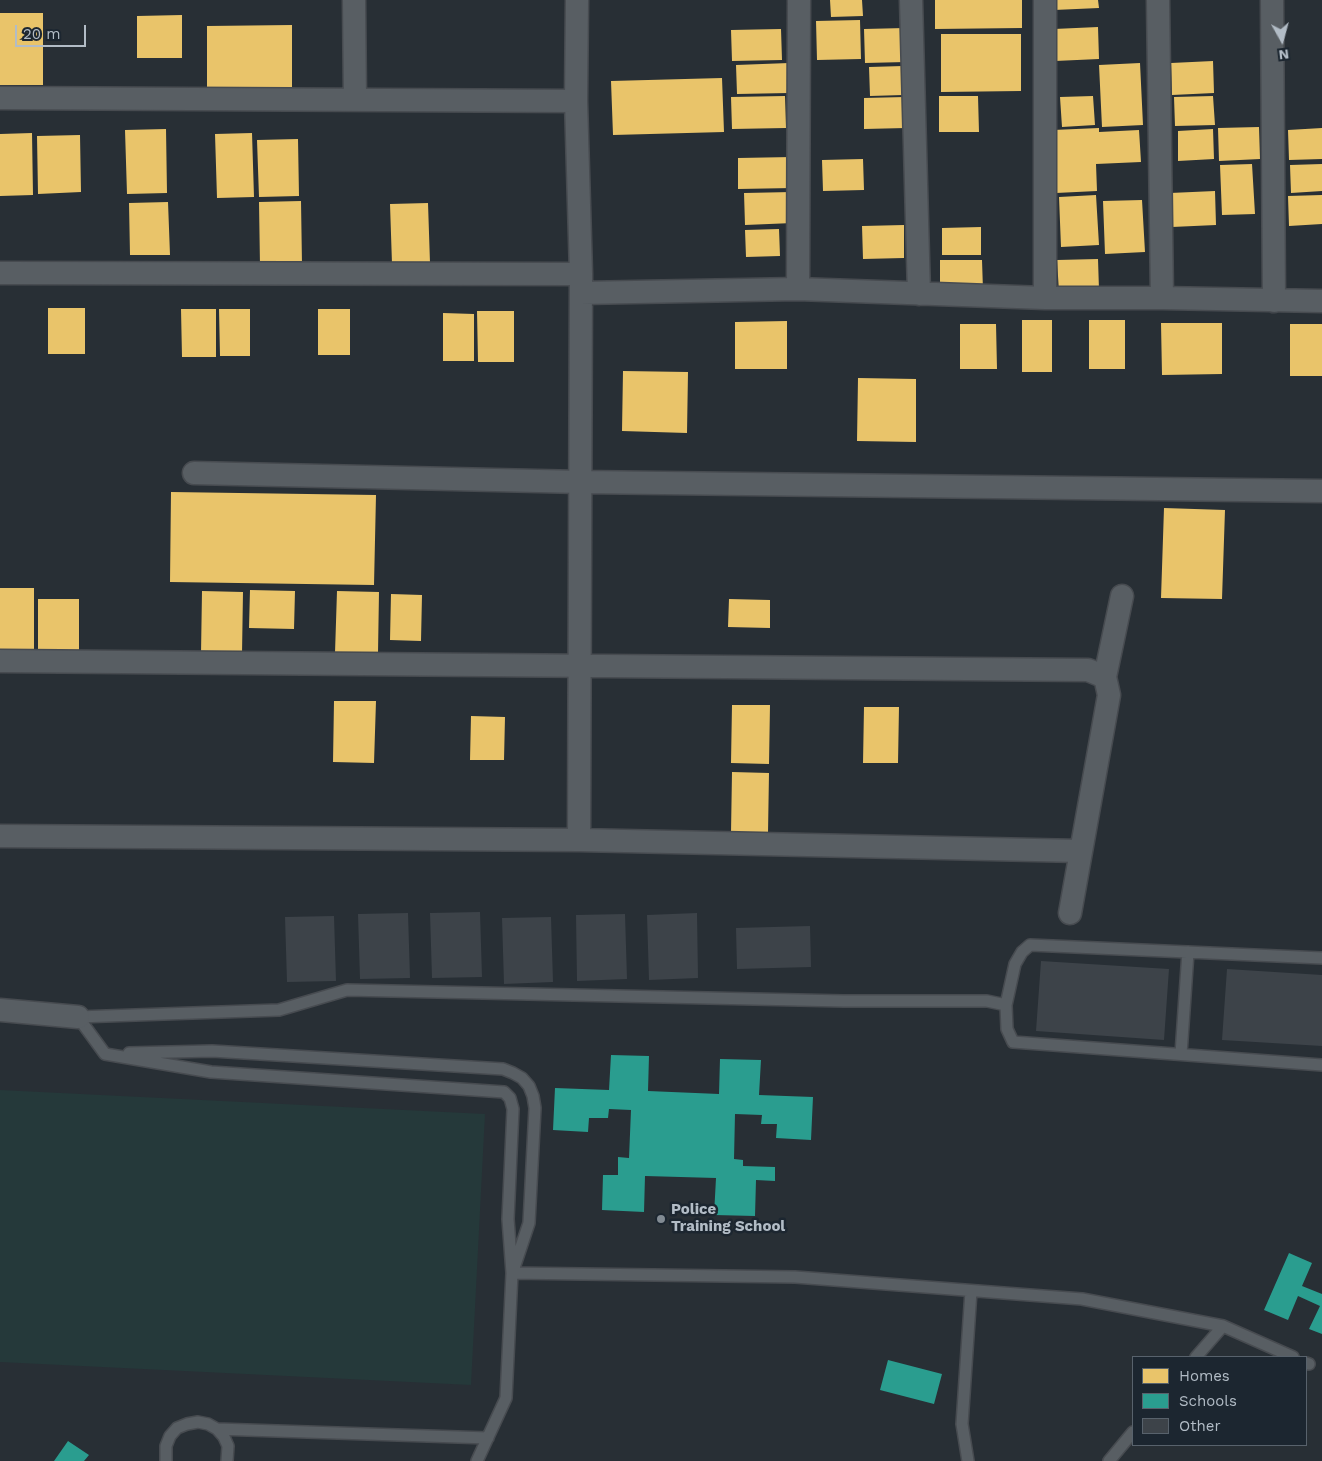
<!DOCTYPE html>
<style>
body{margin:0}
#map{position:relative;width:1322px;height:1461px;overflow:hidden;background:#282f35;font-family:"Work Sans",sans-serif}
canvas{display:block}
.legend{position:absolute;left:1132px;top:1356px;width:175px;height:90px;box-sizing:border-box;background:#1c2630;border:1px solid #58626c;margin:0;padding:6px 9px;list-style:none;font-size:15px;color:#b2bcc6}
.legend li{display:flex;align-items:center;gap:10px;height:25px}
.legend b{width:25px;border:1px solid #58626c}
.north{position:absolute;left:1257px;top:15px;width:50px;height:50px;-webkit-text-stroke:4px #1c2630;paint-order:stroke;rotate:173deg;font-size:14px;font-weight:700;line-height:20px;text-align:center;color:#b2bcc6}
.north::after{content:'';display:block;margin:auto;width:18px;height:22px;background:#b2bcc6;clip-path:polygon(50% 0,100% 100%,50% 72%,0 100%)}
.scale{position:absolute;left:15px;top:25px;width:71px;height:22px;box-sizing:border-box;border:2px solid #b2bcc6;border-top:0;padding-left:6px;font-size:15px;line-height:18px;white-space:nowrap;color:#b2bcc6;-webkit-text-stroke:4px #1c2630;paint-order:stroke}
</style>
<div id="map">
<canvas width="1322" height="1461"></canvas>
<ul class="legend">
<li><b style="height:14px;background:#e9c46a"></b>Homes</li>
<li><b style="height:14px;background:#2a9d8f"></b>Schools</li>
<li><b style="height:14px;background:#3d4349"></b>Other</li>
</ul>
<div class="north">N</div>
<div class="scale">20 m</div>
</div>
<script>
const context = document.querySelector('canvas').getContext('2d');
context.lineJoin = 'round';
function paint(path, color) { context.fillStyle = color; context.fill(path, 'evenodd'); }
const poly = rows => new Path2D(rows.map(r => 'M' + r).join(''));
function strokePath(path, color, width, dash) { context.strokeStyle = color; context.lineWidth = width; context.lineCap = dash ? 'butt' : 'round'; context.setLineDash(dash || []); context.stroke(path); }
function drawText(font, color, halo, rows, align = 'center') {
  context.font = font + ' "Work Sans",sans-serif'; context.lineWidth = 5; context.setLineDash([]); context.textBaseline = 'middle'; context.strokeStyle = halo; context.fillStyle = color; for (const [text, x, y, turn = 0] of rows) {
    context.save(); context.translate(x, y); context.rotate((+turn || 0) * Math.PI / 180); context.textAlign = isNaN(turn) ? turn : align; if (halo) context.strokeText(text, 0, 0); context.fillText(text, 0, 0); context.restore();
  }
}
paint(poly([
 [0,1090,485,1114,471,1385,0,1362]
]), '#25393a');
paint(poly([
 [830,0,862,0,863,16,831,17],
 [935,0,1022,0,1022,28,935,29],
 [1054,0,1098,0,1099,8,1054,10],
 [0,13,43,13,43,85,0,85],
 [182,15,182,58,137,58,137,16],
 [860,20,861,59,817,60,816,21],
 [292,25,292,92,207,93,207,26],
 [1098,27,1099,59,1055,61,1054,29],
 [905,28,906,62,865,63,864,29],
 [781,29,782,60,732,61,731,30],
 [941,34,1021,34,1021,91,941,92],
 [1213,61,1214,93,1172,95,1171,63],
 [789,63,789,93,737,94,736,65],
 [1140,63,1143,125,1102,127,1099,65],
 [903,66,903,95,870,96,869,67],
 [722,78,724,132,613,135,611,81],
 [785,96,786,128,732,129,731,97],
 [939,96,978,96,979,132,939,132],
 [1093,96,1095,125,1062,127,1060,97],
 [1213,96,1215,125,1175,126,1174,97],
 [905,97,906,128,864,129,864,98],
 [1259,127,1260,159,1219,161,1218,128],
 [1099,128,1099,132,1139,130,1141,162,1096,164,1097,191,1056,193,1053,130],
 [1322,128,1322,159,1289,160,1288,130],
 [166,129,167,193,127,194,125,130],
 [1213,129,1214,159,1178,161,1178,131],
 [32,133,33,195,0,196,0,134],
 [252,133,254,197,217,198,215,134],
 [80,135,81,192,38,194,37,136],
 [298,139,299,196,259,197,257,140],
 [792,157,793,188,738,189,738,158],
 [863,159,864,190,823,191,822,160],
 [1252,164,1255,214,1222,215,1220,165],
 [1322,164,1322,191,1291,193,1290,165],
 [1215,191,1216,225,1172,227,1170,193],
 [792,192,793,223,745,225,744,193],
 [1096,195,1099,245,1061,247,1059,197],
 [1322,195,1322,224,1289,226,1288,196],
 [1142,200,1145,252,1105,254,1103,201],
 [301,201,302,265,260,266,259,202],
 [168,202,170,255,130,255,129,203],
 [428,203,430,263,392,264,390,204],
 [904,225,904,258,863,259,862,226],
 [981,227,981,255,942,255,942,228],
 [779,229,780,256,746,257,745,230],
 [1098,259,1099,290,1059,292,1057,260],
 [940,260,982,260,983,290,940,291],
 [48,308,85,308,85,354,48,354],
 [181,309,216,309,216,357,182,357],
 [219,309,250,309,250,356,220,356],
 [318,309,350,309,350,355,318,355],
 [477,311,514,311,514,362,478,362],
 [443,313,474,314,474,361,443,361],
 [1022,320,1052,320,1052,372,1022,372],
 [1089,320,1125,320,1125,369,1089,369],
 [787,321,787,369,735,369,735,322],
 [1161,323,1222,323,1222,374,1162,375],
 [960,324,996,324,997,369,960,369],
 [1290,324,1322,324,1322,376,1290,376],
 [623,371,688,372,687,433,622,431],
 [858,378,916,379,916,442,857,441],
 [171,492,376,495,374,585,170,582],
 [1164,508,1225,510,1222,599,1161,598],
 [0,588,34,588,34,649,0,649],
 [250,590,295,591,294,629,249,628],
 [202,591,243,592,242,654,201,654],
 [337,591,379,592,378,653,335,653],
 [391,594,422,595,421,641,390,640],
 [38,599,79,599,79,652,38,652],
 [729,599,770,600,770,628,728,627],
 [334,701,376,701,374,763,333,762],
 [732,705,770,705,769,764,731,763],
 [864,707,899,707,898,763,863,763],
 [471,716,505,717,504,760,470,760],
 [732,772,769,773,768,833,731,833]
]), '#e9c46a');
paint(poly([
 [611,1055,649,1056,648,1091,719,1094,720,1059,761,1060,759,1095,813,1097,811,1140,776,1138,777,1124,761,1124,762,1115,735,1114,734,1159,743,1160,743,1166,775,1167,775,1181,756,1180,755,1216,714,1215,716,1178,645,1176,644,1212,602,1210,603,1175,618,1175,618,1157,629,1158,631,1110,609,1109,608,1118,589,1118,588,1132,553,1130,555,1088,609,1090],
 [1289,1253,1312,1263,1302,1286,1322,1294,1322,1334,1309,1329,1320,1306,1298,1296,1288,1320,1264,1310],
 [888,1360,942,1374,934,1404,880,1390],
 [68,1441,89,1455,84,1461,54,1461]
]), '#2a9d8f');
paint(poly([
 [480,912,482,977,432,978,430,913],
 [408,913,410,978,360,979,358,914],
 [697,913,698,978,649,980,647,915],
 [625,914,627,979,577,981,576,915],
 [334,916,336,981,287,982,285,917],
 [551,917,553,982,504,984,502,918],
 [810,926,811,967,737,969,736,928],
 [1041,961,1169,969,1164,1040,1036,1031],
 [1227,969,1322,975,1322,1046,1222,1040]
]), '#3d4349');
const service = poly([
 [1322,958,1030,945,1022,952,1015,964,1006,1005,1007,1029,1013,1042,1322,1065],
 [78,1017,279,1010,347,990,844,1001,987,1001,1006,1005],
 [78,1017,105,1054,211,1072,504,1092,510,1098,513,1109,508,1219,512,1273],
 [129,1053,212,1051,503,1069,513,1073,522,1078,529,1086,533,1096,535,1108,529,1223,514,1268],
 [1181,1054,1188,952],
 [1196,1357,1223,1326],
 [1306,1363,1309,1364],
 [217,1429,488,1438],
 [166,1461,166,1446,170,1436,177,1428,187,1424,198,1422,208,1424,217,1429,224,1437,228,1446,227,1461],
 [477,1461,506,1398,512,1273,795,1277,1082,1299,1223,1326,1293,1357],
 [968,1461,962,1424,971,1291],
 [1109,1461,1133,1432]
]);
const minor = poly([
 [354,0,355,100],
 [577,0,576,101,581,274,579,840],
 [911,0,919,294],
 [1045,0,1045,298],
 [1158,0,1162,298],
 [1272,0,1274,301],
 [0,98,576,101],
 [0,273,581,274],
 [798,289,1045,298,1162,298,1322,301],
 [581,293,798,289,799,0],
 [194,473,581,482,1322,491],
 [0,661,1088,670,1105,677,1109,695,1070,913],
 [1105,677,1122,596],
 [0,836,579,840,1080,851],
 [0,1010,78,1017]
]);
strokePath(service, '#474b50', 14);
strokePath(minor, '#474b50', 25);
strokePath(service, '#585e63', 11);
strokePath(minor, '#585e63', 22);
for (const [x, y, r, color] of [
 [661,1219,5,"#828b93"]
]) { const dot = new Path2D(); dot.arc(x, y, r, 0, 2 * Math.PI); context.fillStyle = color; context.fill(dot); strokePath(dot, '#1c2630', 2); }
drawText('bold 15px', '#b2bcc6', '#1c2630', [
 ["Police",671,1210],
 ["Training School",671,1227]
], 'left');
</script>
